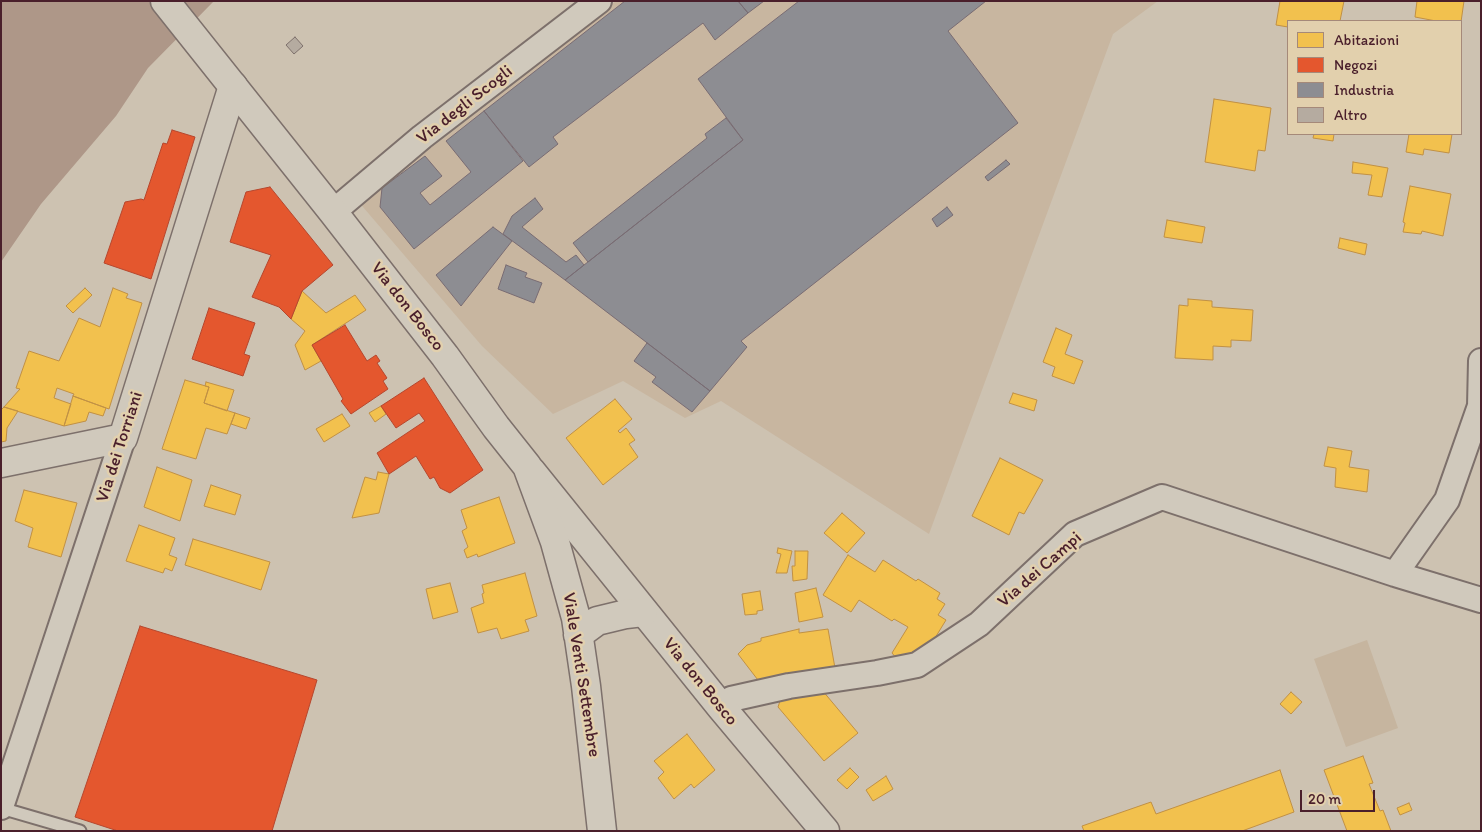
<!DOCTYPE html>
<style>
body{margin:0}
#map{position:relative;width:1482px;height:832px;overflow:hidden;background:#cdc2b1;font-family:Itim,sans-serif}
canvas{display:block}
.frame{position:absolute;inset:0;border:2px solid #4a1f2b;pointer-events:none}
.legend{position:absolute;left:1287px;top:20px;width:175px;height:115px;box-sizing:border-box;background:#e2d0ad;border:1px solid #a58979;margin:0;padding:6px 9px;list-style:none;font-size:15px;color:#4a1f2b}
.legend li{display:flex;align-items:center;gap:10px;height:25px}
.legend b{width:25px;border:1px solid #a58979}
.scale{position:absolute;left:1300px;top:790px;width:75px;height:22px;box-sizing:border-box;border:2px solid #4a1f2b;border-top:0;padding-left:6px;font-size:15px;line-height:18px;white-space:nowrap;color:#4a1f2b;-webkit-text-stroke:4px #e2d0ad;paint-order:stroke}
</style>
<div id="map">
<canvas width="1482" height="832"></canvas>
<div class="frame"></div>
<ul class="legend">
<li><b style="height:14px;background:#f2c14e"></b>Abitazioni</li>
<li><b style="height:14px;background:#e4572e"></b>Negozi</li>
<li><b style="height:14px;background:#8d8d92"></b>Industria</li>
<li><b style="height:14px;background:#b5aba0"></b>Altro</li>
</ul>
<div class="scale">20 m</div>
</div>
<script>
const context = document.querySelector('canvas').getContext('2d');
context.lineJoin = 'round';
function paint(path, color) { context.fillStyle = color; context.fill(path, 'evenodd'); }
const poly = rows => new Path2D(rows.map(r => 'M' + r).join(''));
function strokePath(path, color, width, dash) { context.strokeStyle = color; context.lineWidth = width; context.lineCap = dash ? 'butt' : 'round'; context.setLineDash(dash || []); context.stroke(path); }
function drawText(font, color, halo, rows, align = 'center') {
  context.font = font + ' Itim,sans-serif'; context.lineWidth = 5; context.setLineDash([]); context.textBaseline = 'middle'; context.strokeStyle = halo; context.fillStyle = color; for (const [text, x, y, turn = 0] of rows) {
    context.save(); context.translate(x, y); context.rotate((+turn || 0) * Math.PI / 180); context.textAlign = isNaN(turn) ? turn : align; if (halo) context.strokeText(text, 0, 0); context.fillText(text, 0, 0); context.restore();
  }
}
paint(poly([
 [616,1,1158,1,1113,34,929,534,721,401,685,418,623,381,553,414,482,346,357,200]
]), '#c8b6a0');
paint(poly([
 [1367,640,1398,728,1346,747,1314,659]
]), '#c6b59f');
paint(poly([
 [1,1,214,1,148,68,116,116,41,204,1,262]
]), '#ae9788');
const homes = poly([
 [1280,1,1344,1,1340,21,1288,21,1288,27,1276,25,1280,1],
 [1417,1,1464,1,1461,22,1436,21,1415,17,1417,1],
 [1214,99,1271,108,1265,151,1258,150,1255,171,1205,162,1214,99],
 [1309,134,1334,134,1333,141,1313,138,1314,134,1309,134],
 [1409,134,1452,134,1449,153,1424,149,1423,155,1406,152,1409,134],
 [1353,162,1388,168,1382,197,1368,195,1372,175,1352,173,1353,162],
 [1410,186,1451,194,1443,236,1422,231,1421,234,1403,232,1405,223,1403,222,1410,186],
 [1167,220,1205,227,1202,243,1164,237,1167,220],
 [1340,238,1367,244,1365,255,1338,248,1340,238],
 [85,288,92,295,73,313,66,306,85,288],
 [113,288,128,294,126,298,142,303,109,409,73,396,74,394,57,388,54,398,71,404,64,426,4,407,20,389,16,388,29,351,59,361,79,318,100,327,113,288],
 [302,291,326,313,355,295,366,310,312,345,321,361,305,370,295,345,305,331,291,319,302,291],
 [1188,299,1212,301,1212,307,1253,310,1251,341,1231,340,1231,347,1213,346,1213,360,1175,358,1179,305,1188,306,1188,299],
 [1056,328,1072,335,1065,354,1083,361,1074,384,1052,376,1055,367,1043,362,1056,328],
 [185,380,209,387,204,403,235,413,227,434,206,428,196,459,162,449,185,380],
 [206,382,234,390,227,411,204,403,209,387,205,386,206,382],
 [1013,393,1037,400,1034,411,1009,403,1013,393],
 [73,396,106,408,103,416,89,412,86,421,64,426,73,396],
 [615,399,632,419,618,431,620,433,626,428,635,440,629,444,638,457,603,485,566,438,615,399],
 [381,406,386,414,375,422,369,413,381,406],
 [4,407,18,411,7,428,6,441,1,442,1,410,4,407],
 [235,413,250,418,246,429,231,424,235,413],
 [342,414,350,426,324,442,316,429,342,414],
 [1328,447,1352,451,1349,467,1369,470,1367,492,1335,487,1336,468,1324,466,1328,447],
 [1000,458,1043,480,1024,514,1019,512,1009,535,972,516,1000,458],
 [157,467,192,480,180,521,144,507,157,467],
 [378,472,389,474,379,513,352,518,365,477,376,480,378,472],
 [211,485,241,495,235,515,204,506,211,485],
 [24,490,77,503,61,557,28,547,33,528,15,521,24,490],
 [499,497,515,543,478,557,477,554,467,558,464,550,468,547,462,531,467,528,461,510,499,497],
 [842,513,865,533,847,553,824,533,842,513],
 [139,525,175,538,169,555,177,558,172,571,165,568,163,573,126,561,139,525],
 [193,539,270,562,261,590,185,565,193,539],
 [778,548,792,551,787,573,776,573,781,554,777,553,778,548],
 [795,551,808,551,807,579,793,581,792,566,795,566,795,551],
 [848,555,875,572,883,560,916,581,918,579,940,593,937,599,945,604,938,615,946,620,927,651,922,648,897,659,892,653,908,627,894,619,892,621,859,600,851,612,823,595,848,555],
 [525,573,537,616,525,620,529,631,501,639,497,628,478,633,471,608,484,603,482,594,484,593,482,585,525,573],
 [450,583,458,612,433,619,426,589,450,583],
 [816,588,823,617,799,622,795,593,816,588],
 [760,591,763,610,757,611,757,614,745,615,742,594,760,591],
 [799,629,799,633,828,629,835,668,761,684,738,654,747,645,761,641,761,638,799,629],
 [822,690,858,733,824,761,778,707,780,701,822,690],
 [1291,692,1302,702,1291,714,1280,704,1291,692],
 [687,734,715,770,694,788,691,784,674,799,658,778,664,772,654,761,687,734],
 [1363,756,1373,783,1369,784,1380,811,1383,810,1391,831,1347,831,1324,770,1363,756],
 [850,768,859,777,847,789,837,780,850,768],
 [1280,770,1294,812,1242,831,1084,831,1082,826,1151,802,1156,814,1280,770],
 [886,776,893,789,873,801,866,790,886,776],
 [1409,803,1412,810,1400,815,1397,808,1409,803]
]);
paint(homes, '#f2c14e');
strokePath(homes, '#c09044', 1);
const shops = poly([
 [172,130,195,137,151,279,104,263,125,202,141,199,144,200,163,143,167,144,172,130],
 [270,187,333,265,302,291,291,319,279,307,252,297,271,255,230,242,246,192,270,187],
 [209,308,255,323,244,354,250,356,243,376,192,359,209,308],
 [345,325,367,361,376,355,380,361,377,363,387,378,383,381,388,389,351,414,341,401,343,399,312,345,345,325],
 [424,378,483,470,450,493,440,488,434,477,430,479,416,456,389,474,377,453,425,421,419,413,396,428,381,406,424,378],
 [140,626,317,680,272,831,118,831,75,817,140,626]
]);
paint(shops, '#e4572e');
strokePath(shops, '#b6462d', 1);
const industry = poly([
 [625,1,738,1,748,13,715,40,703,23,553,137,558,144,529,167,484,111,625,1],
 [738,1,764,1,748,13,738,1],
 [799,1,986,1,948,31,1018,123,741,341,747,347,710,391,565,280,743,140,698,79,799,1],
 [484,111,523,161,414,249,380,207,382,188,425,156,442,176,420,193,430,205,471,172,446,141,484,111],
 [726,118,743,140,588,262,573,243,707,138,705,134,726,118],
 [1006,160,1010,164,988,181,985,177,1006,160],
 [535,198,543,209,522,227,566,262,576,255,584,265,565,280,503,234,512,216,535,198],
 [947,207,953,215,937,227,932,219,947,207],
 [493,227,512,241,461,306,436,275,493,227],
 [506,265,527,273,525,277,542,283,534,303,498,289,506,265],
 [647,343,710,391,692,412,652,382,656,377,634,361,647,343]
]);
paint(industry, '#8d8d92');
strokePath(industry, '#796c73', 1);
const building = poly([
 [295,37,303,46,294,54,286,45,295,37]
]);
paint(building, '#b5aba0');
strokePath(building, '#7d706b', 1);
const service = poly([
 [1,808,80,831]
]);
const minor = poly([
 [333,212,422,137,599,1],
 [1395,574,1447,500,1480,406,1481,361],
 [721,707,731,699,789,686,877,673,917,665,979,624,1075,534,1162,497,1395,574,1481,600],
 [1,807,123,438]
]);
const tertiary = poly([
 [1,463,123,438,233,86],
 [531,471,721,707,825,831]
]);
const secondary = poly([
 [165,1,333,212,445,356,496,427,527,466,555,542,576,618,586,686,602,831],
 [578,635,597,621,626,614,643,612]
]);
strokePath(service, '#7d706b', 15);
strokePath(minor, '#7d706b', 28);
strokePath(tertiary, '#7d706b', 31);
strokePath(secondary, '#7d706b', 31);
strokePath(service, '#d0c9bc', 11);
strokePath(minor, '#d0c9bc', 24);
strokePath(tertiary, '#d0c9bc', 28);
strokePath(secondary, '#d0c9bc', 28);
drawText('18px', '#4a1f2b', '#e2d0ad', [
 ["Via degli Scogli",465,105,-38],
 ["Via don Bosco",407,307,52],
 ["Via dei Torriani",120,447,-72],
 ["Via dei Campi",1040,570,-41],
 ["Viale Venti Settembre",581,675,81],
 ["Via don Bosco",700,682,51]
]);
</script>
